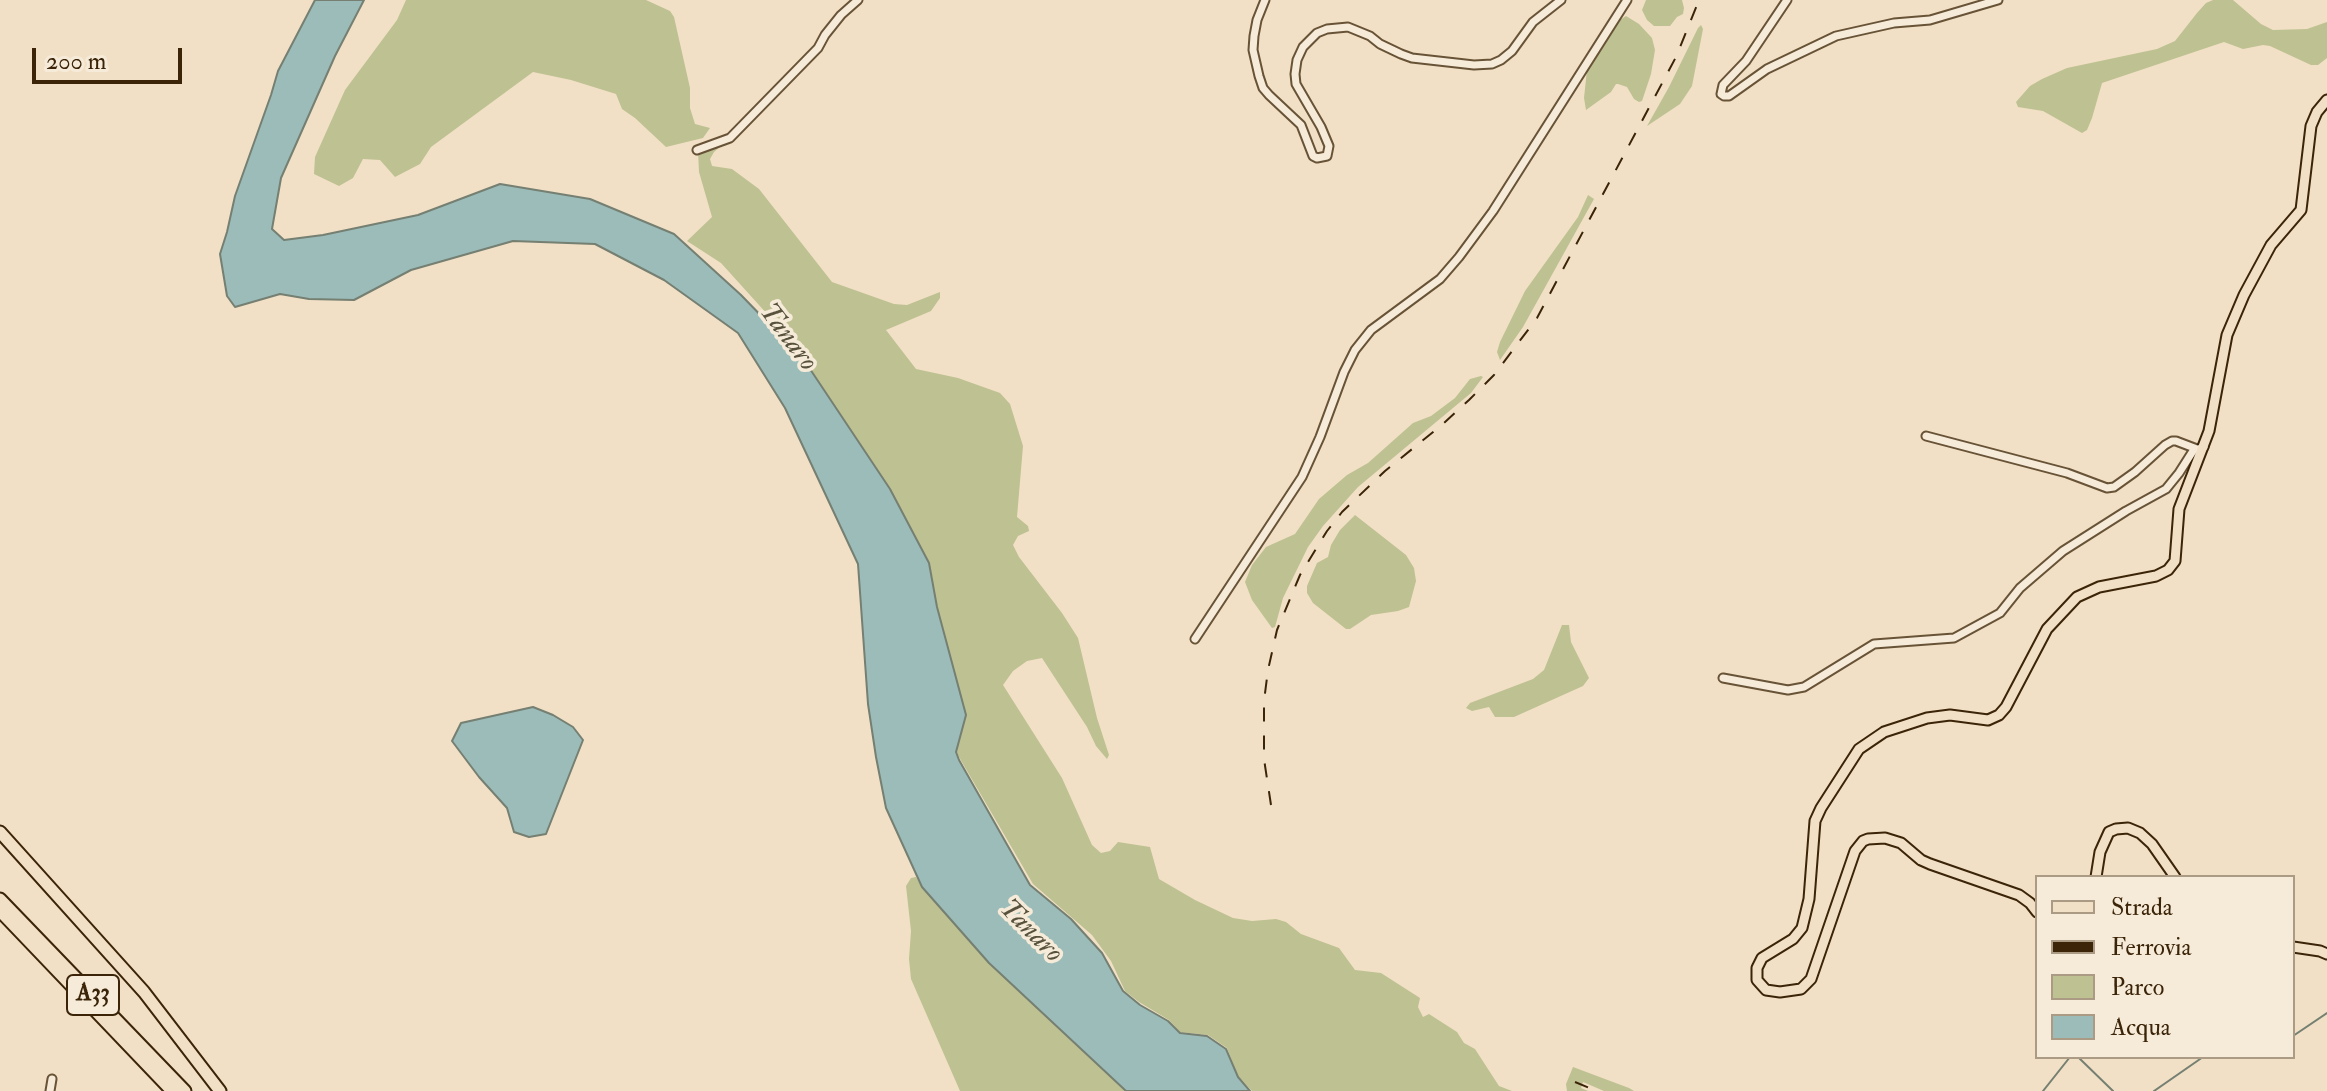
<!DOCTYPE html>
<style>
body{margin:0}
#map{position:relative;width:2327px;height:1091px;overflow:hidden;background:#f1e0c5;font-family:"IM FELL Double Pica",serif}
canvas{display:block}
.legend{position:absolute;left:2035px;top:875px;width:260px;height:184px;box-sizing:border-box;background:#f6ebd9;border:2px solid #ab9b85;margin:0;padding:10px 14px;list-style:none;font-size:24px;color:#3b2408}
.legend li{display:flex;align-items:center;gap:16px;height:40px}
.legend b{width:40px;border:2px solid #ab9b85}
.scale{position:absolute;left:32px;top:48px;width:150px;height:36px;box-sizing:border-box;border:4px solid #3b2408;border-top:0;padding-left:10px;font-size:24px;line-height:28px;white-space:nowrap;color:#3b2408;-webkit-text-stroke:6px #f6ebd9;paint-order:stroke}
</style>
<div id="map">
<canvas width="2327" height="1091"></canvas>
<ul class="legend">
<li><b style="height:10px;background:#f1e0c5"></b>Strada</li>
<li><b style="height:10px;background:#3b2408"></b>Ferrovia</li>
<li><b style="height:22px;background:#bec191"></b>Parco</li>
<li><b style="height:22px;background:#9bbcb9"></b>Acqua</li>
</ul>
<div class="scale">200 m</div>
</div>
<script>
const context = document.querySelector('canvas').getContext('2d');
context.lineJoin = 'round';
function paint(path, color) { context.fillStyle = color; context.fill(path, 'evenodd'); }
const poly = rows => new Path2D(rows.map(r => 'M' + r).join(''));
function strokePath(path, color, width, dash) { context.strokeStyle = color; context.lineWidth = width; context.lineCap = dash ? 'butt' : 'round'; context.setLineDash(dash || []); context.stroke(path); }
function drawText(font, color, halo, rows, align = 'center') {
  context.font = font + ' "IM FELL Double Pica",serif'; context.lineWidth = 7; context.setLineDash([]); context.textBaseline = 'middle'; context.strokeStyle = halo; context.fillStyle = color; for (const [text, x, y, turn = 0] of rows) {
    context.save(); context.translate(x, y); context.rotate((+turn || 0) * Math.PI / 180); context.textAlign = isNaN(turn) ? turn : align; if (halo) context.strokeText(text, 0, 0); context.fillText(text, 0, 0); context.restore();
  }
}
paint(poly([
 [406,0,646,0,670,11,674,17,690,88,690,108,695,124,710,128,703,138,666,147,635,118,622,109,616,94,571,80,533,72,431,147,420,164,395,177,380,160,363,159,353,178,339,186,314,174,315,157,345,90,397,20],
 [1646,0,1682,0,1684,8,1683,14,1677,17,1670,26,1654,26,1647,20,1642,10],
 [2213,0,2233,0,2261,24,2273,30,2307,29,2327,22,2327,58,2318,65,2311,65,2270,46,2263,45,2243,49,2224,42,2102,83,2092,118,2087,130,2082,133,2043,111,2018,107,2016,102,2030,86,2042,79,2067,68,2157,49,2175,41,2197,13,2206,3],
 [1626,16,1639,24,1652,38,1655,50,1651,74,1642,101,1639,102,1634,99,1627,87,1618,84,1616,84,1611,92,1586,110,1584,98,1587,70,1620,20],
 [1701,25,1703,29,1692,86,1680,104,1647,126,1669,87,1698,28],
 [716,146,721,146,714,152,710,159,712,166,732,169,759,189,832,282,894,304,907,305,940,292,940,298,931,311,886,330,916,369,958,378,1000,393,1010,404,1023,446,1017,517,1028,526,1029,531,1018,536,1013,545,1019,557,1062,613,1078,638,1097,718,1109,755,1107,759,1096,746,1087,727,1042,658,1027,661,1013,671,1003,685,1062,778,1092,845,1101,853,1110,851,1118,842,1150,847,1159,879,1195,900,1233,918,1252,921,1276,919,1286,922,1301,934,1339,948,1355,970,1381,973,1420,998,1418,1007,1423,1017,1429,1014,1457,1032,1464,1043,1475,1049,1499,1086,1512,1091,1252,1091,1238,1076,1227,1048,1208,1035,1180,1032,1169,1020,1139,1002,1125,991,1111,961,1092,935,1033,884,956,752,966,715,937,607,929,563,890,489,804,360,768,315,721,263,687,241,712,217,699,172,698,151],
 [1588,195,1594,199,1523,327,1500,360,1497,352,1500,342,1525,291,1578,217],
 [1481,376,1483,377,1471,393,1358,487,1323,526,1308,547,1283,598,1275,627,1272,628,1252,600,1245,582,1252,565,1266,547,1295,534,1319,499,1347,475,1368,463,1413,423,1431,416,1455,398,1470,379],
 [1355,515,1406,555,1414,568,1416,581,1409,607,1398,611,1371,615,1350,629,1346,629,1313,603,1307,593,1307,586,1317,563,1328,557,1331,545,1340,530],
 [1562,625,1569,625,1571,642,1589,678,1583,686,1514,717,1495,717,1489,707,1472,711,1466,708,1470,703,1533,679,1544,670],
 [916,877,922,887,989,963,1126,1091,960,1091,911,979,909,959,911,931,906,886,911,878],
 [1573,1067,1629,1088,1634,1091,1604,1091,1583,1082,1581,1088,1588,1091,1567,1091,1566,1084]
]), '#bec191');
const water = poly([
 [315,0,364,0,335,56,281,178,272,229,284,240,323,235,418,215,500,184,590,199,674,234,741,295,804,360,890,489,929,563,937,607,966,715,956,752,959,760,1030,885,1071,919,1102,953,1123,991,1140,1005,1168,1021,1180,1033,1207,1036,1226,1049,1238,1077,1250,1091,1126,1091,989,963,922,887,886,808,876,757,868,704,858,564,785,408,738,333,664,280,595,244,513,241,411,270,354,300,309,299,280,294,235,307,227,296,220,254,227,232,235,196,271,95,278,71,315,0],
 [533,707,553,715,573,727,583,740,546,834,529,837,514,832,507,808,479,777,452,741,461,723,533,707]
]);
paint(water, '#9bbcb9');
strokePath(water, '#757f72', 2);
strokePath(poly([
 [2293,1036,2327,1013],
 [2078,1057,2113,1091],
 [2043,1091,2070,1057,2075,1057],
 [2154,1091,2203,1057]
]), '#757f72', 2);
const minor = poly([
 [1265,0,1257,20,1254,36,1253,50,1259,76,1263,88,1269,95,1301,125,1313,156,1317,158,1327,156,1329,146,1321,127,1296,84,1295,74,1297,60,1303,47,1317,33,1327,29,1348,27,1370,36,1380,44,1401,54,1412,58,1474,65,1492,64,1501,60,1512,51,1533,22,1561,0],
 [1787,0,1746,61,1723,85,1721,94,1724,96,1729,96,1767,69,1836,36,1894,23,1930,20,1998,0],
 [697,150,730,138,818,48,825,35,841,15,858,0],
 [1926,436,2067,473,2107,488,2114,487,2135,472,2165,445,2172,441,2176,441,2197,449],
 [1195,639,1302,477,1320,437,1344,372,1355,350,1371,330,1440,279,1459,257,1493,211,1627,0],
 [1723,678,1788,690,1804,687,1874,644,1954,638,2000,613,2020,588,2063,551,2126,511,2166,489,2179,473,2193,451,2204,447],
 [50,1091,52,1079]
]);
const major = poly([
 [2096,877,2100,852,2109,832,2116,829,2128,828,2140,833,2152,844,2175,877],
 [2037,912,2030,903,2019,895,1930,864,1921,860,1901,843,1885,838,1868,839,1863,841,1855,851,1811,979,1801,989,1780,992,1766,990,1757,980,1757,968,1762,958,1793,939,1802,928,1809,899,1815,821,1821,808,1859,749,1884,732,1927,718,1950,715,1988,720,1999,715,2006,707,2047,629,2077,597,2099,587,2156,576,2168,570,2175,561,2179,509,2209,431,2227,335,2244,295,2271,245,2301,210,2311,126,2317,112,2327,100],
 [2293,947,2320,951,2327,954]
]);
const highway = poly([
 [0,832,144,992,220,1091],
 [0,899,185,1091],
 [0,911,172,1091]
]);
strokePath(minor, '#685337', 11);
strokePath(major, '#3b2408', 13);
strokePath(highway, '#3b2408', 15);
strokePath(minor, '#f6ebd9', 7);
strokePath(major, '#f1e0c5', 9);
strokePath(highway, '#f1e0c5', 11);
strokePath(poly([
 [1271,805,1264,759,1264,701,1268,670,1277,630,1300,575,1327,531,1342,512,1385,471,1443,424,1469,400,1494,375,1537,318,1676,57,1699,0],
 [1575,1082,1597,1091]
]), '#3b2408', 2, [14, 14]);
for (const [x, y, w] of [
 [93,995,52]
]) { const box = new Path2D(); box.roundRect(x - w / 2, y - 20, w, 40, 6); context.fillStyle = '#f6ebd9'; context.fill(box); strokePath(box, '#3b2408', 2); }
drawText('bold 24px', '#3b2408', null, [
 ["A33",93,995]
]);
drawText('italic 28px', '#58523d', '#f6ebd9', [
 ["Tanaro",787,338,53],
 ["Tanaro",1030,932,45]
]);
</script>
